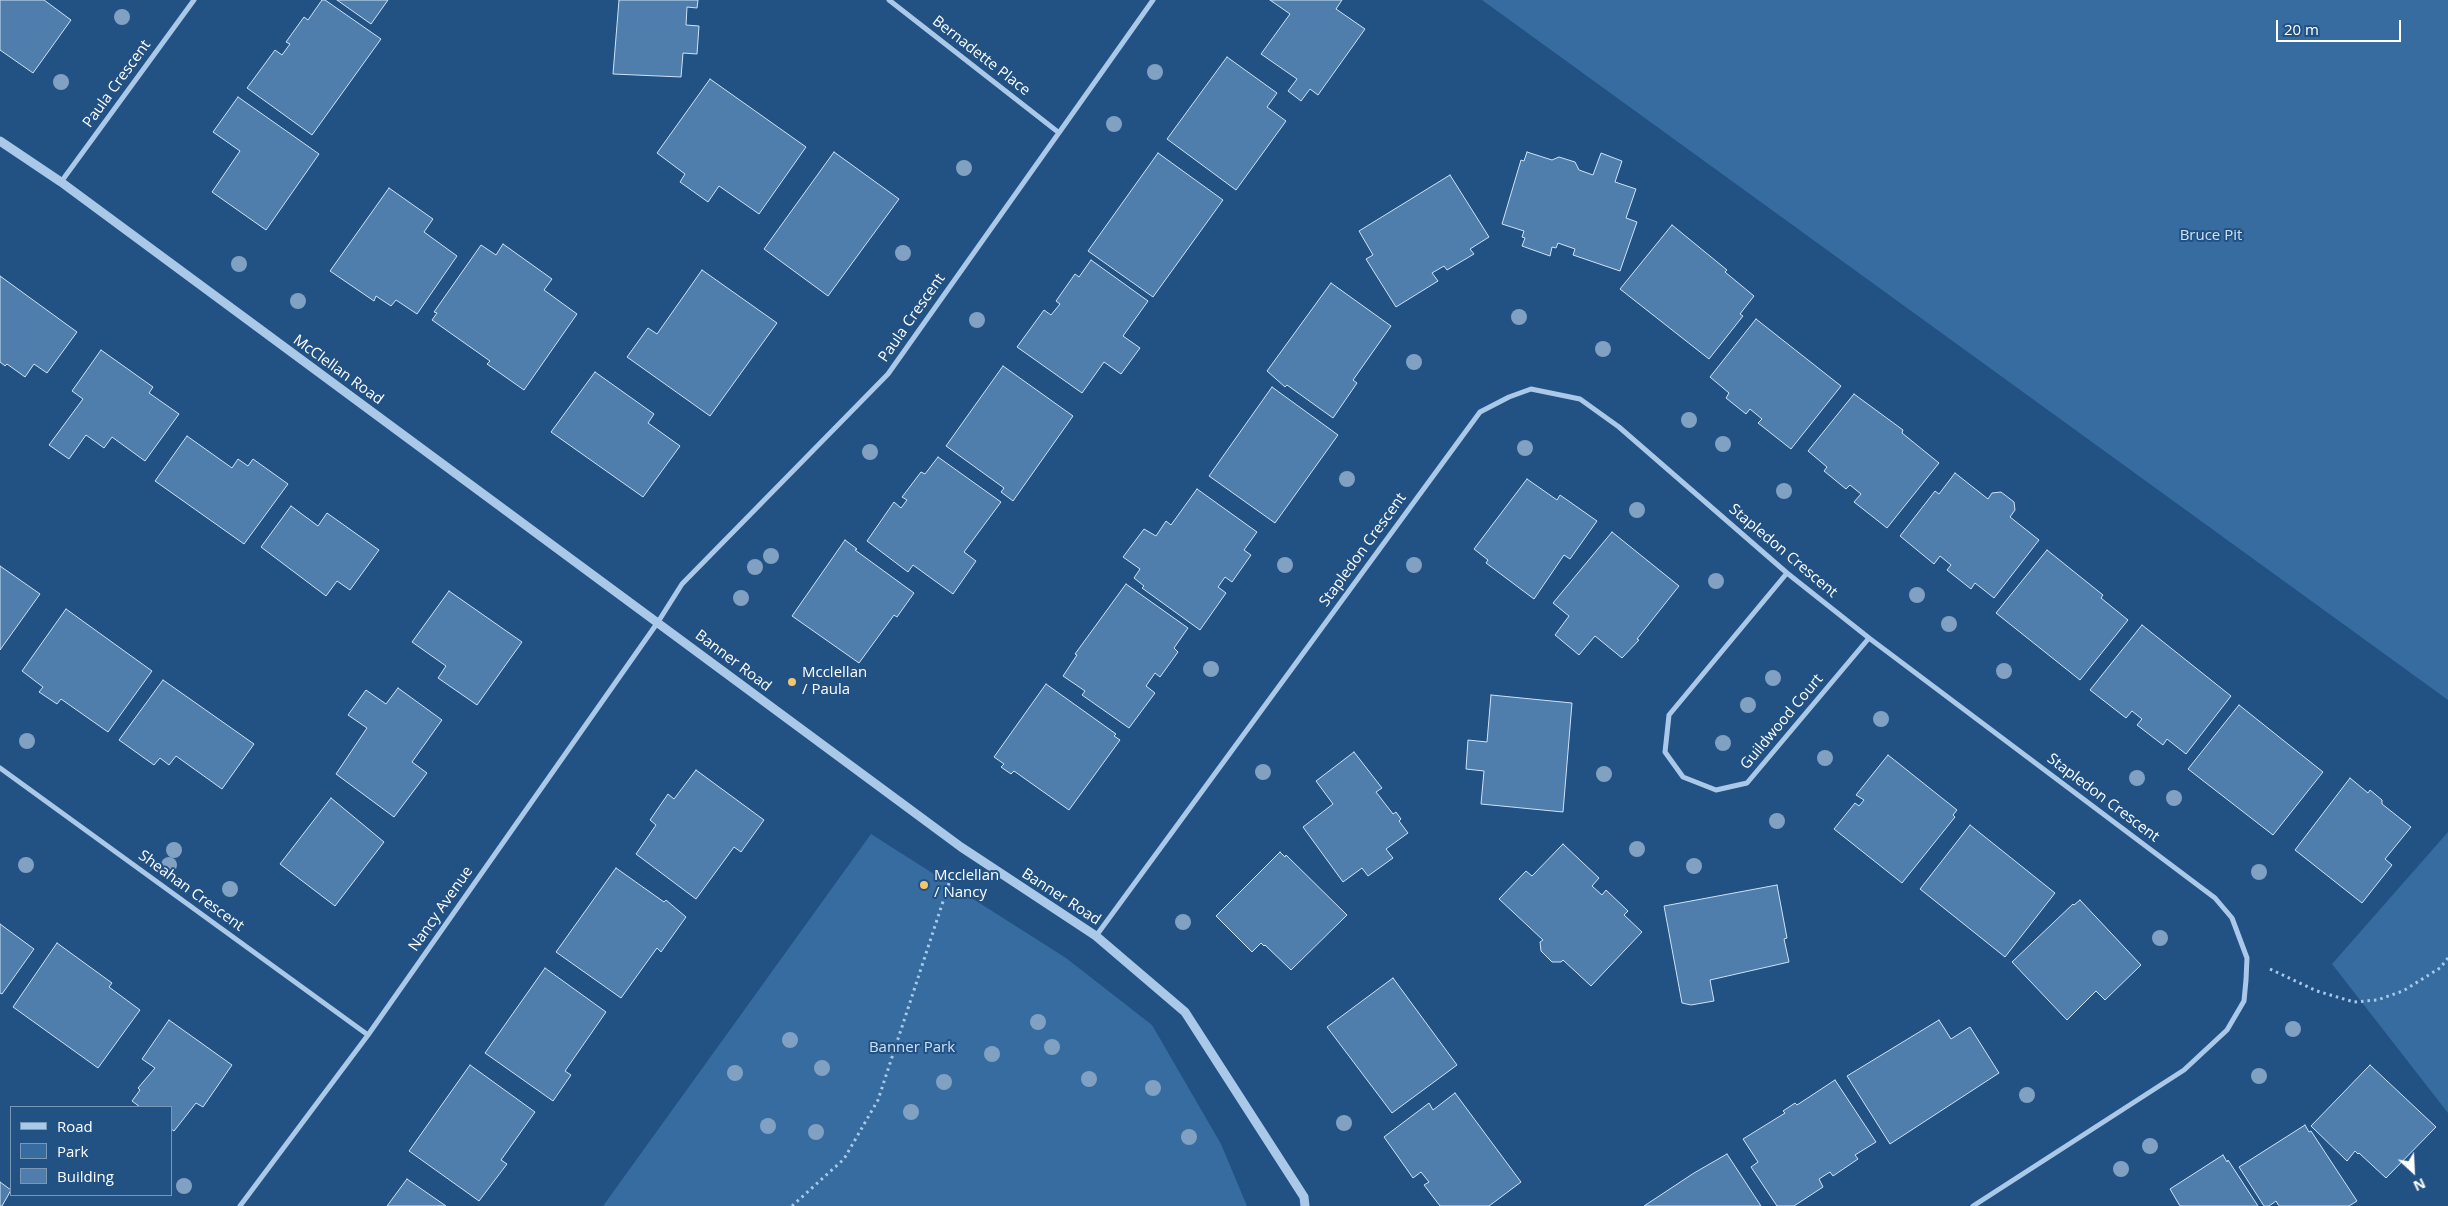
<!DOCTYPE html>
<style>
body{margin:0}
#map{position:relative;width:2448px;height:1206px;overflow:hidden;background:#225183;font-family:"Open Sans",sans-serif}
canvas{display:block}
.legend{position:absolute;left:10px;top:1106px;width:162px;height:90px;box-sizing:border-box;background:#225183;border:1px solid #7a97b5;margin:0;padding:6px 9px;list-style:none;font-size:15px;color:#fff}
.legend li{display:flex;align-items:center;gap:10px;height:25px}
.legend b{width:25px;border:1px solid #7a97b5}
.north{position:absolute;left:2388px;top:1146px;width:50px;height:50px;-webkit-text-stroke:4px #225183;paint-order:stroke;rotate:155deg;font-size:14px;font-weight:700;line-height:20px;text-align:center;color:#fff}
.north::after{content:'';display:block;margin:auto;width:18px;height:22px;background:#fff;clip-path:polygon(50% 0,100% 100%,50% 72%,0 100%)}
.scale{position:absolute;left:2276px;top:20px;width:125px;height:22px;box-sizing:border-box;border:2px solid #fff;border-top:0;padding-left:6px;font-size:15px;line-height:18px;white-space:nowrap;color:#fff;-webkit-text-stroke:4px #225183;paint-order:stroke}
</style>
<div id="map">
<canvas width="2448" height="1206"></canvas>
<ul class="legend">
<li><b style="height:6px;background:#aac9e8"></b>Road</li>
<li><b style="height:14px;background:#366ca0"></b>Park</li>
<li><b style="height:14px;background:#4f7ead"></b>Building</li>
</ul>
<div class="north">N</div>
<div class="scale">20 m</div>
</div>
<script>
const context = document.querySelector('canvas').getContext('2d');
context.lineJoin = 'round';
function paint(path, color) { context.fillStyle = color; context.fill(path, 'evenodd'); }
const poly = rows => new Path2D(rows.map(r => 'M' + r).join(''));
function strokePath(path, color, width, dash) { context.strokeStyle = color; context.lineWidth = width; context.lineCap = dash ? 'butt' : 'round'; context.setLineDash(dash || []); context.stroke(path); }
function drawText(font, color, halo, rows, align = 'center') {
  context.font = font + ' "Open Sans",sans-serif'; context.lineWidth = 4; context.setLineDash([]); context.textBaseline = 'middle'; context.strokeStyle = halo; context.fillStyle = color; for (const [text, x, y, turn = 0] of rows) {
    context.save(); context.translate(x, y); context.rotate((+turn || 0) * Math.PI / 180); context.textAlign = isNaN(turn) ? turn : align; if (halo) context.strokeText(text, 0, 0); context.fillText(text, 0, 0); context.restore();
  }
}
paint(poly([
 [1482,0,2448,0,2448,700],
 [2448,832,2448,1113,2332,964],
 [871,834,1066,958,1152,1025,1221,1144,1247,1206,603,1206]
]), '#366ca0');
const building = poly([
 [0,0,44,0,71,20,33,73,0,50,0,0],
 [322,0,325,0,381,39,312,135,247,88,275,50,282,55,290,44,286,42,304,17,308,20,322,0],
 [337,0,388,0,371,24,337,0],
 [619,0,698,0,697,8,687,7,686,25,699,26,697,54,683,53,681,77,613,74,619,0],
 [1270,0,1342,0,1336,9,1365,29,1318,95,1310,89,1301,101,1288,91,1297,79,1261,54,1290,14,1270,0],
 [1227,57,1277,93,1267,107,1286,121,1236,190,1167,139,1227,57],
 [710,79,806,147,759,214,719,186,708,202,680,182,685,174,657,153,710,79],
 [238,97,319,154,266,230,212,192,240,151,213,132,238,97],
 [834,152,899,199,828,296,764,249,834,152],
 [1527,152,1552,160,1559,157,1575,162,1579,170,1593,175,1601,153,1622,161,1615,182,1636,189,1626,218,1637,222,1620,271,1573,255,1575,249,1558,243,1556,248,1552,247,1550,256,1522,246,1525,238,1522,237,1524,231,1502,224,1521,160,1524,161,1527,152],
 [1158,153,1223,200,1153,297,1088,251,1158,153],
 [1450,175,1489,237,1470,249,1474,254,1447,270,1444,266,1432,273,1438,281,1396,307,1366,259,1373,255,1359,231,1450,175],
 [389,188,433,219,424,232,457,256,417,314,396,300,391,306,376,296,374,301,330,271,389,188],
 [1672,225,1727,270,1725,272,1754,296,1740,314,1743,316,1709,359,1620,289,1672,225],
 [503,244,552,279,544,290,577,314,524,390,487,364,490,361,432,320,437,313,434,312,481,245,496,255,503,244],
 [1091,260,1148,301,1123,336,1140,348,1121,374,1104,362,1082,393,1017,347,1044,310,1051,315,1060,304,1056,301,1075,274,1079,277,1091,260],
 [702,270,777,323,710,416,627,357,648,328,657,334,702,270],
 [0,276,77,332,47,373,34,364,25,377,7,364,5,366,0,362,0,276],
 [1331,283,1391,326,1353,380,1357,383,1333,418,1287,385,1285,387,1267,371,1331,283],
 [1756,319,1841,386,1791,449,1758,423,1762,419,1750,409,1746,414,1726,398,1729,393,1710,377,1756,319],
 [101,350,153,387,149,393,179,414,145,461,112,437,104,448,86,435,69,459,49,445,83,399,72,391,101,350],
 [1003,366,1073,416,1013,501,1001,492,1004,488,946,446,1003,366],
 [595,372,654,414,648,423,680,446,643,497,551,432,595,372],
 [1272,387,1338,435,1275,523,1209,476,1272,387],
 [1854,394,1903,430,1902,433,1939,463,1887,528,1854,502,1861,494,1850,485,1846,489,1824,471,1827,467,1808,451,1854,394],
 [187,436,232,468,238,459,248,466,253,459,288,484,244,544,155,481,187,436],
 [938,457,1001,502,964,552,976,561,953,594,913,565,908,572,867,541,894,502,901,508,907,500,902,497,921,472,925,474,938,457],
 [1955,473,1988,499,1992,493,2001,492,2014,502,2015,510,2010,517,2039,540,1994,598,1975,583,1971,589,1947,570,1951,565,1940,556,1934,564,1900,536,1935,491,1939,494,1955,473],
 [1527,479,1557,500,1560,495,1597,521,1570,559,1564,555,1534,599,1486,563,1488,560,1474,549,1527,479],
 [1197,489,1257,532,1244,550,1251,555,1232,582,1225,577,1218,587,1226,593,1200,630,1142,588,1144,586,1134,578,1140,569,1123,557,1144,529,1156,536,1166,521,1171,525,1197,489],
 [291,506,318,526,327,513,379,550,350,590,337,581,326,596,261,547,291,506],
 [1612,532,1679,586,1637,639,1639,640,1622,658,1595,636,1579,655,1555,635,1569,616,1553,603,1612,532],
 [845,540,857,549,855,550,914,593,897,617,894,615,859,663,792,616,845,540],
 [2047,550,2103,595,2101,598,2128,620,2080,680,1996,613,2047,550],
 [0,566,40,594,0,650,0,566],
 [1126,584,1188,628,1174,648,1178,652,1160,677,1155,673,1146,686,1155,693,1129,728,1082,695,1085,691,1063,676,1077,655,1075,654,1126,584],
 [449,591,522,642,477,705,438,678,446,666,412,642,449,591],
 [66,609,152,671,108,732,61,699,57,704,39,692,43,687,22,671,66,609],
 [2142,625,2231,696,2186,754,2167,739,2163,745,2137,725,2142,719,2132,711,2126,718,2090,690,2142,625],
 [163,680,254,744,222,789,176,756,169,765,160,758,154,765,119,740,163,680],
 [1046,684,1116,734,1114,736,1120,740,1069,810,1014,771,1011,774,1001,767,1004,764,994,757,1046,684],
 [398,688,442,720,412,762,427,773,394,817,336,774,367,728,348,715,366,690,386,704,398,688],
 [1491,695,1572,703,1563,812,1481,804,1484,771,1466,769,1468,740,1487,742,1491,695],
 [2239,705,2323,772,2273,835,2188,769,2239,705],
 [1354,752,1382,788,1376,792,1393,814,1396,812,1401,819,1399,821,1408,833,1386,849,1393,858,1368,876,1362,868,1343,882,1303,827,1333,804,1316,781,1354,752],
 [1888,755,1957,810,1953,815,1955,817,1902,883,1834,829,1855,803,1859,806,1864,800,1856,795,1888,755],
 [696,770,764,820,741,852,734,847,696,899,636,854,656,825,650,820,668,794,674,799,696,770],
 [2350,778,2368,793,2370,790,2382,800,2382,804,2411,827,2385,859,2392,865,2362,903,2295,850,2350,778],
 [331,798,384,842,335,906,280,864,331,798],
 [1970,825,2055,893,2005,957,1920,889,1970,825],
 [1563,844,1599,878,1592,886,1602,895,1606,890,1628,911,1624,915,1642,932,1591,986,1563,960,1561,962,1552,962,1541,951,1540,942,1543,940,1499,899,1526,871,1532,876,1563,844],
 [1280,852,1285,857,1286,855,1347,915,1291,970,1265,945,1264,946,1261,943,1252,952,1216,916,1280,852],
 [616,868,664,902,666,900,686,917,661,952,657,948,621,998,556,952,616,868],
 [1777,885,1787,938,1784,939,1789,962,1710,980,1714,1001,1691,1005,1682,1003,1664,906,1777,885],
 [2080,900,2141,965,2105,1000,2096,991,2067,1020,2012,962,2073,904,2074,905,2080,900],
 [0,924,34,949,2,994,0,993,0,924],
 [57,943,112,983,109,987,140,1010,98,1068,13,1007,57,943],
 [545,968,606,1012,565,1071,571,1075,553,1101,485,1053,545,968],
 [1393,978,1457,1065,1392,1113,1327,1027,1393,978],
 [169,1020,232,1065,203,1107,196,1103,174,1131,171,1129,171,1107,140,1107,132,1101,140,1090,138,1088,155,1068,142,1059,169,1020],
 [1939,1020,1951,1039,1970,1027,1999,1073,1890,1144,1847,1076,1939,1020],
 [470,1065,535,1112,501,1160,507,1164,479,1201,409,1151,470,1065],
 [2370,1065,2436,1127,2386,1178,2359,1153,2358,1154,2355,1151,2347,1161,2311,1126,2370,1065],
 [1835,1080,1876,1142,1855,1155,1858,1159,1833,1176,1830,1172,1819,1179,1823,1187,1794,1206,1777,1206,1751,1167,1758,1162,1743,1139,1785,1113,1783,1111,1795,1103,1797,1105,1835,1080],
 [1455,1093,1521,1182,1489,1206,1440,1206,1424,1185,1429,1182,1421,1172,1413,1178,1384,1137,1429,1103,1433,1110,1455,1093],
 [2305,1125,2309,1132,2311,1131,2357,1201,2349,1206,2279,1206,2276,1201,2269,1206,2264,1206,2239,1167,2305,1125],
 [1727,1154,1761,1206,1644,1206,1694,1173,1727,1154],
 [2223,1155,2227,1162,2228,1160,2258,1206,2180,1206,2170,1189,2223,1155],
 [407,1179,446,1206,387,1206,407,1179],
 [0,1182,11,1190,2,1206,0,1206,0,1182]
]);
paint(building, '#4f7ead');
strokePath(building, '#cee2f6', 1);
strokePath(poly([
 [2270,969,2317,991,2354,1002,2377,1000,2403,991,2440,968,2448,958],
 [792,1206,844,1159,878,1100,952,874]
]), '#aac9e8', 3, [2.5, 4]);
strokePath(poly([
 [889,0,1058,132],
 [61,182,194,0],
 [1787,573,1669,715,1665,752,1683,777,1716,790,1747,783,1869,638],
 [0,768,368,1035],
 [1096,936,1480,412,1509,397,1531,389,1580,399,1619,427,1787,573,1869,638,2215,898,2232,918,2247,958,2246,980,2244,1001,2227,1030,2184,1070,1973,1206],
 [240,1206,368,1035,658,622,682,584,888,374,1153,0]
]), '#aac9e8', 5);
strokePath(poly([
 [0,141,61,182,961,847,1096,936,1185,1012,1304,1197,1305,1206]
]), '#aac9e8', 9);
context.fillStyle = '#81a1c2';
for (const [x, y] of [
 [122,17],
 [1155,72],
 [61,82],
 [1114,124],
 [964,168],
 [903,253],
 [239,264],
 [298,301],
 [1519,317],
 [977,320],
 [1603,349],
 [1414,362],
 [1689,420],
 [1723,444],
 [1525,448],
 [870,452],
 [1347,479],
 [1784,491],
 [1637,510],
 [771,556],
 [1285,565],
 [1414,565],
 [755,567],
 [1716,581],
 [1917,595],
 [741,598],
 [1949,624],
 [1211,669],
 [2004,671],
 [1773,678],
 [1748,705],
 [1881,719],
 [27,741],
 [1723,743],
 [1825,758],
 [1263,772],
 [1604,774],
 [2137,778],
 [2174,798],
 [1777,821],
 [1637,849],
 [174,850],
 [26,865],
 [169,865],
 [1694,866],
 [2259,872],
 [230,889],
 [1183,922],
 [2160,938],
 [1038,1022],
 [2293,1029],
 [790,1040],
 [1052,1047],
 [992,1054],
 [822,1068],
 [735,1073],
 [2259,1076],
 [1089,1079],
 [944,1082],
 [1153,1088],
 [2027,1095],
 [911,1112],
 [1344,1123],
 [768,1126],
 [816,1132],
 [1189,1137],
 [2150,1146],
 [2121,1169],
 [184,1186]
]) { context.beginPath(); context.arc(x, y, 8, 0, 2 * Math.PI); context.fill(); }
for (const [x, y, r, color] of [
 [792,682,5,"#f4c66c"],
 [924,885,5,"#f4c66c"]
]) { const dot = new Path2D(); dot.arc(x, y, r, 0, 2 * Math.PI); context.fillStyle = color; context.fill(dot); strokePath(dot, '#225183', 2); }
drawText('15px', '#fff', '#225183', [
 ["Bernadette Place",981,56,38],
 ["Paula Crescent",117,84,-54],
 ["Paula Crescent",912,318,-55],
 ["McClellan Road",338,370,36],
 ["Stapledon Crescent",1363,550,-54],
 ["Stapledon Crescent",1783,551,40],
 ["Banner Road",733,661,37],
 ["Guildwood Court",1782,722,-50],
 ["Stapledon Crescent",2103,798,37],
 ["Sheahan Crescent",191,891,36],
 ["Banner Road",1061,897,33],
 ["Nancy Avenue",441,909,-55]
]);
drawText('15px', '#cee2f6', '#225183', [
 ["Bruce Pit",2211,236],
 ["Banner Park",912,1048]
]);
drawText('15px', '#fff', '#225183', [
 ["Mcclellan",802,673],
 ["/ Paula",802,690],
 ["Mcclellan",934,876],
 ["/ Nancy",934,893]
], 'left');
</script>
